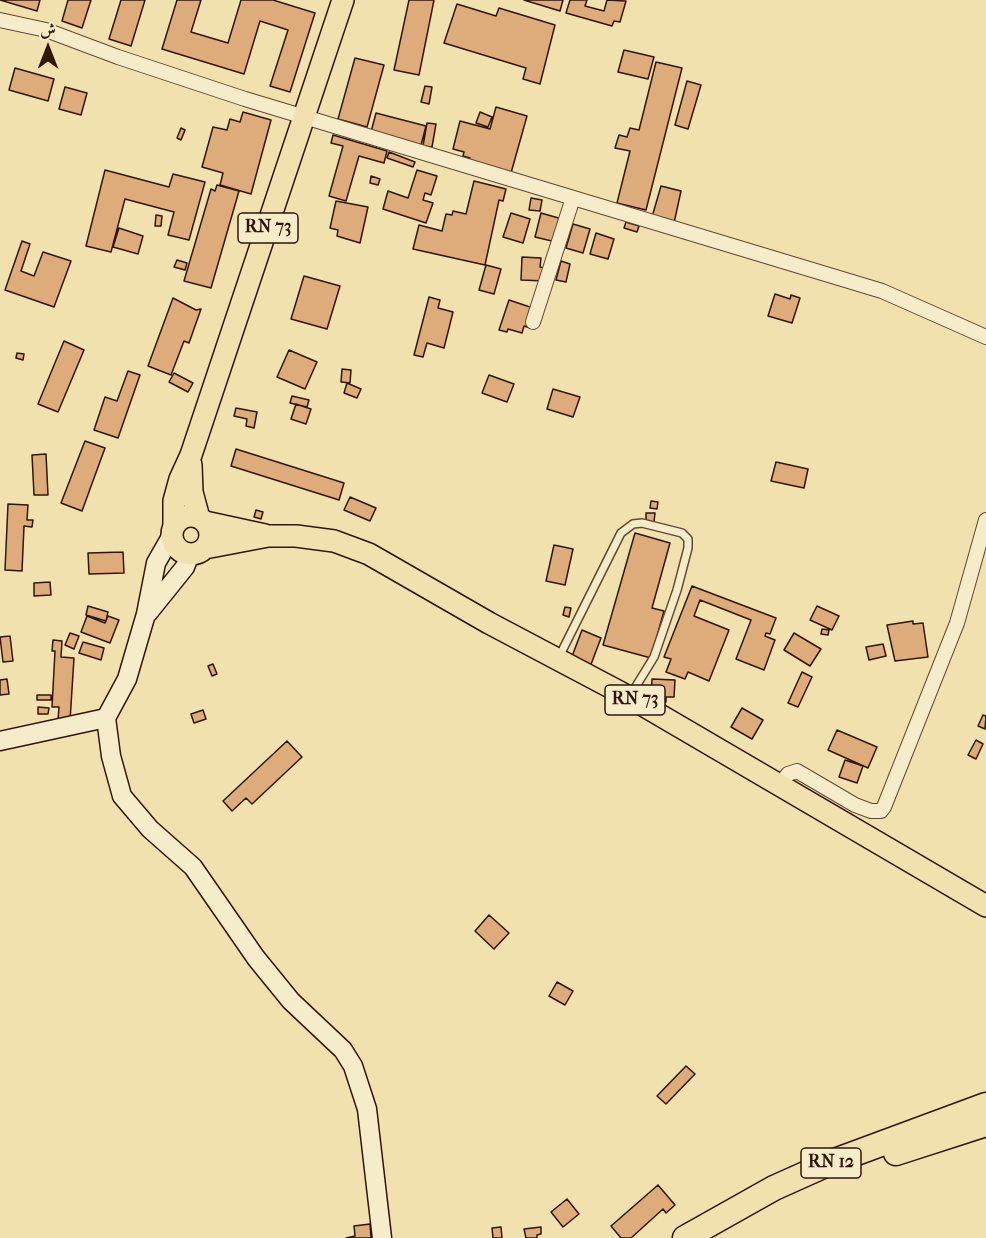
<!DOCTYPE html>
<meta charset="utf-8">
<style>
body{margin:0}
#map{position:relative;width:986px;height:1238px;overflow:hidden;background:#f1e1ae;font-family:"IM FELL French Canon",Amiri,serif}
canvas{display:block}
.north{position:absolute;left:18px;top:18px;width:60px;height:60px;-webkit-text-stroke:4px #f6ecca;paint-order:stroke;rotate:0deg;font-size:16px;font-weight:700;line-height:24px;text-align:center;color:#301608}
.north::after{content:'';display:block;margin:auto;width:21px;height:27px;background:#301608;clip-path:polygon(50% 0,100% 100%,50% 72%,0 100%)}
</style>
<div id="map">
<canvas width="986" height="1238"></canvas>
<div class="north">ش</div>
</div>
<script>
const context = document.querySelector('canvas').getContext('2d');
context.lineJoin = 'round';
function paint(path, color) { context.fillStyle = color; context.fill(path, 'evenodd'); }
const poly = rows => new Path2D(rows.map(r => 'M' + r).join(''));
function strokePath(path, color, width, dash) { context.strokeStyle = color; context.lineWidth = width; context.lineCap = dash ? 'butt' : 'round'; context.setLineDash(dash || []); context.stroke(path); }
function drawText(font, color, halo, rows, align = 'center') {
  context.font = font + ' "IM FELL French Canon",serif'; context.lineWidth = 4.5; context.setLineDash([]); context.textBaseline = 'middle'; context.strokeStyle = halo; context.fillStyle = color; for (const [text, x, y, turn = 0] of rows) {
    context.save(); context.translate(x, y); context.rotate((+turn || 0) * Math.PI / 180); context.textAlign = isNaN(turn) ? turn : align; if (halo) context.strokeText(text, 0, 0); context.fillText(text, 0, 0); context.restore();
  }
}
const building = poly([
 [0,0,40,0,37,11,0,0],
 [68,0,91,0,82,28,62,21,68,0],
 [121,0,145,0,131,46,109,39,121,0],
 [177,0,201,0,191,32,228,43,241,0,273,0,315,13,290,92,270,86,288,30,260,21,244,74,162,49,177,0],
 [409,0,434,0,419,75,394,70,409,0],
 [524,0,563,0,560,11,524,0],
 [570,0,587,0,585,6,604,11,607,0,626,1,620,22,614,21,612,26,566,13,570,0],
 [457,4,496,16,499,8,555,25,540,84,523,79,526,68,444,43,457,4],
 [624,50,654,57,648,79,618,72,624,50],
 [355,58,384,65,367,127,338,119,355,58],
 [656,62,682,68,646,210,617,203,630,151,615,148,619,135,627,137,630,128,639,130,656,62],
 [15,68,54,79,48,101,9,90,15,68],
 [687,81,701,85,688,129,675,125,687,81],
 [425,86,432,87,429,104,421,102,425,86],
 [65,87,87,93,81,115,59,109,65,87],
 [496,107,527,116,511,173,469,162,470,158,463,156,464,152,453,149,460,121,490,129,496,107],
 [243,112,271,120,251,194,220,185,223,173,202,167,213,127,227,130,230,119,240,122,243,112],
 [480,112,492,117,488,127,476,123,480,112],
 [376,113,426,126,421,145,371,132,376,113],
 [427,123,436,124,432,147,423,146,427,123],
 [181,128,185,130,181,140,177,138,181,128],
 [333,135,387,151,384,163,359,156,346,201,329,196,343,146,331,143,333,135],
 [389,152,415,162,413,167,387,158,389,152],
 [105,170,169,187,173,174,205,182,189,240,168,235,174,212,125,199,111,252,86,246,105,170],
 [417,170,437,176,431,195,425,193,423,200,433,203,426,223,383,209,388,191,408,198,417,170],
 [371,176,380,179,378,185,370,183,371,176],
 [474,181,506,189,503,201,499,200,485,265,413,249,419,225,442,231,446,214,452,215,453,211,466,214,474,181],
 [217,185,239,191,211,288,184,281,211,189,215,191,217,185],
 [661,186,681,191,674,223,652,217,661,186],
 [531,198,542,200,540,211,529,210,531,198],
 [336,201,368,207,360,243,337,236,338,230,330,228,336,201],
 [511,213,530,219,523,243,503,237,511,213],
 [541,213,562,219,556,242,535,237,541,213],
 [156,215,162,216,161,226,155,226,156,215],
 [626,222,639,226,637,232,624,228,626,222],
 [573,224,590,229,583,253,566,248,573,224],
 [119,228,143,236,138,254,113,247,119,228],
 [596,233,614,239,608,259,590,254,596,233],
 [22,241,30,244,21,271,34,276,43,252,71,261,54,307,5,290,22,241],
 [522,257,541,258,540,267,546,268,545,281,521,280,522,257],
 [177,260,187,263,185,270,174,267,177,260],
 [561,261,570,264,566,282,556,280,561,261],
 [486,265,501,269,494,294,479,290,486,265],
 [304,276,340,286,327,329,291,319,304,276],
 [775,294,790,299,791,295,800,298,792,323,768,316,775,294],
 [429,297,440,300,438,308,453,312,444,348,427,343,423,357,414,355,429,297],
 [173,298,196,310,201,309,189,343,184,341,171,375,148,366,173,298],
 [509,300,536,309,530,328,524,326,522,333,508,329,507,332,499,330,509,300],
 [64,341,84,350,58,412,38,404,64,341],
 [289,350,317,362,305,389,277,377,289,350],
 [17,353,24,354,23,360,16,358,17,353],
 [342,369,351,370,350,383,341,382,342,369],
 [128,371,140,375,118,438,94,430,105,397,117,401,128,371],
 [174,373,193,383,188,392,169,382,174,373],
 [489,375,514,384,507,402,482,393,489,375],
 [347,383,361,389,357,398,344,393,347,383],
 [553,389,580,397,573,417,547,409,553,389],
 [292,396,309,400,307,407,290,403,292,396],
 [296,404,311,409,306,424,291,419,296,404],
 [236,408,257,412,254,428,246,426,247,419,234,416,236,408],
 [85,441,105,448,82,511,61,503,85,441],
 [236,449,344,483,339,500,231,466,236,449],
 [46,454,48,495,34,495,32,455,46,454],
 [776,462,808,469,804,488,771,481,776,462],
 [350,497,376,508,370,521,344,510,350,497],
 [651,501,658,502,657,509,650,508,651,501],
 [8,504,28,505,27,520,33,520,32,527,24,526,22,571,5,570,8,504],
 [256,510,263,512,261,519,254,517,256,510],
 [646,513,655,513,654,522,646,521,646,513],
 [635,533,670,543,652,608,664,611,651,658,603,645,635,533],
 [554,545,573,549,565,585,546,581,554,545],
 [123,552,124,573,89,574,88,553,123,552],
 [50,582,51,595,34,596,34,583,50,582],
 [692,586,776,618,770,634,766,633,765,636,775,640,764,670,736,659,751,620,700,600,694,616,729,630,709,681,688,672,685,679,666,672,671,659,664,657,692,586],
 [88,606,108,612,106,621,86,615,88,606],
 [817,606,839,616,832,630,810,620,817,606],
 [565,607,571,608,569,617,563,615,565,607],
 [87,616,105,623,108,616,119,620,110,643,81,632,87,616],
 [913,621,913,624,923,623,928,657,895,661,887,625,913,621],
 [822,629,829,630,828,635,821,634,822,629],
 [582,630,601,638,590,667,571,659,582,630],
 [70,633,79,636,74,649,65,645,70,633],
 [794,633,821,649,810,666,784,650,794,633],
 [10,636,13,661,3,662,0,637,10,636],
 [53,640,62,641,61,657,74,658,70,721,58,720,59,707,52,707,55,651,52,651,53,640],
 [83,642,104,648,101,660,79,653,83,642],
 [883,644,886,656,869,660,866,647,883,644],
 [213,664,217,674,212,676,208,666,213,664],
 [802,672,812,677,798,707,788,703,802,672],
 [7,679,9,694,0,695,0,680,7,679],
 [652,679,675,680,674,697,666,697,666,702,651,701,652,679],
 [37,695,51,695,51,700,37,700,37,695],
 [38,707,49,708,48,714,38,714,38,707],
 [742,708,763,720,752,739,731,727,742,708],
 [203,710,206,719,194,723,191,714,203,710],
 [983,715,986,716,985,729,978,726,983,715],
 [837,730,877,747,868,768,828,750,837,730],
 [976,740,983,744,976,759,968,755,976,740],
 [287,741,302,757,252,804,246,798,232,811,223,801,287,741],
 [845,760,863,766,857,783,839,777,845,760],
 [489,915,509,933,494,949,475,931,489,915],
 [557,982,573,991,565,1005,549,996,557,982],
 [686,1066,695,1074,666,1104,657,1096,686,1066],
 [658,1185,675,1205,666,1213,663,1209,631,1238,621,1238,611,1226,658,1185],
 [567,1199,579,1214,563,1227,551,1212,567,1199],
 [370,1224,371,1238,346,1238,355,1236,354,1226,370,1224],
 [501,1227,502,1238,493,1238,492,1228,501,1227],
 [541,1227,541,1234,537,1235,537,1238,526,1238,524,1229,541,1227]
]);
paint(building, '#deab7b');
strokePath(building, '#301608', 1.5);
const lane = poly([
 [559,657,621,533,633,524,642,523,682,533,688,539,688,548,677,590,654,657,630,696]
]);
const street = poly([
 [0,20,46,30,118,57,245,99,882,291,986,337],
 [533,322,573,198],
 [780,784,788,774,797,771,855,805,871,811,881,811,884,807,957,623,986,520]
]);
const secondary = poly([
 [148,613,185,567,190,554],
 [106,718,111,756,122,796,150,829,193,867,256,958,291,1001,343,1050,353,1066,367,1109,382,1238],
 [0,741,106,718,127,679,146,614,156,563,172,535]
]);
const primary = poly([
 [191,465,192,492,199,518],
 '172 535a19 19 0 1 1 38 0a19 19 0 1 1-38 0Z',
 [205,522,265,535],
 [174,526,174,501,180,479,191,455,343,0],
 [205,548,268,536,296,536,334,541,369,554,489,623,629,697,986,906]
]);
const highway = poly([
 [896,1153,986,1124],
 [685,1238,774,1188,832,1162,986,1105]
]);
strokePath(lane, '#604932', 10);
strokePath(street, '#604932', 16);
strokePath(secondary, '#301608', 21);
strokePath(primary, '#301608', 24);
strokePath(highway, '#301608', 27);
strokePath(lane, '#f6ecca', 7);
strokePath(street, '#f6ecca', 14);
strokePath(secondary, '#f6ecca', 18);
strokePath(primary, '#f1e1ae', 21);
strokePath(highway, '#f1e1ae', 24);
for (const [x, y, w] of [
 [268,228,60],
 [635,700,60],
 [831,1163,60]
]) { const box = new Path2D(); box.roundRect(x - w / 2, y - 15, w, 30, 4.5); context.fillStyle = '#f6ecca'; context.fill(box); strokePath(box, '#301608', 1.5); }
drawText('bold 18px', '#301608', null, [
 ["RN 73",268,228],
 ["RN 73",635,700],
 ["RN 12",831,1163]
]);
</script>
